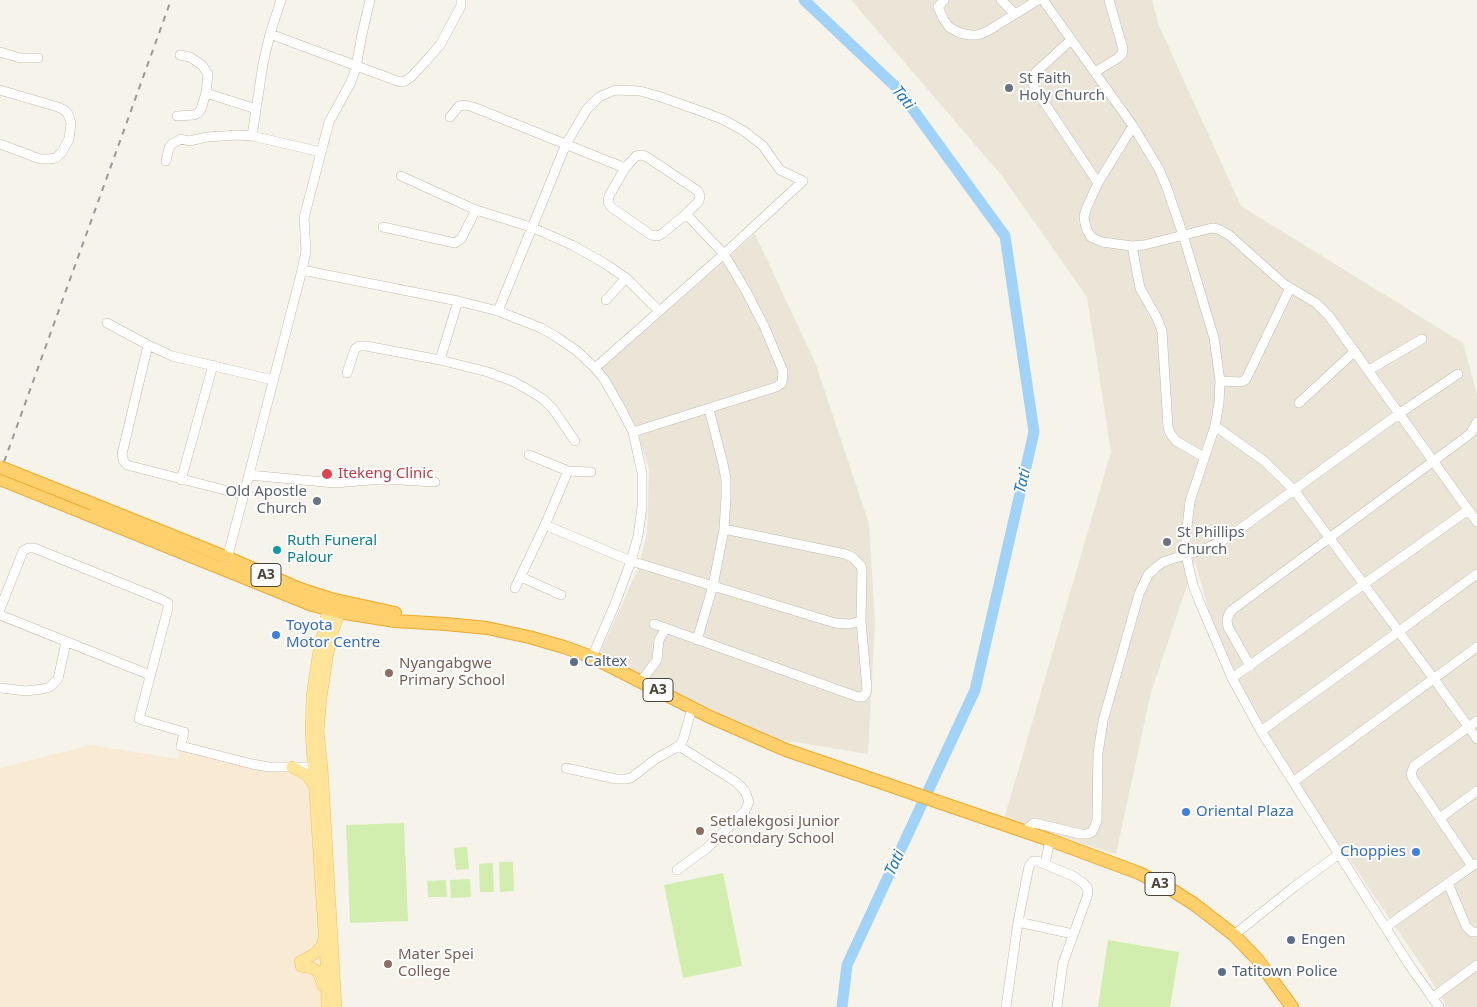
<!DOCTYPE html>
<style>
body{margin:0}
canvas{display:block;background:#f6f3ea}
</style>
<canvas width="1477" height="1007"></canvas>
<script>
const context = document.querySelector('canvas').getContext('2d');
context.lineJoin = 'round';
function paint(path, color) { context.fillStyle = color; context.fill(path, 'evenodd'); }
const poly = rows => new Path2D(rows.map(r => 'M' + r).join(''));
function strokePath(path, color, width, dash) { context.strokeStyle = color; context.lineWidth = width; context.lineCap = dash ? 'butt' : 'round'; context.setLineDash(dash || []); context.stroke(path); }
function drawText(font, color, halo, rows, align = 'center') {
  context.font = font + ' "Noto Sans",sans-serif'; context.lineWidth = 4; context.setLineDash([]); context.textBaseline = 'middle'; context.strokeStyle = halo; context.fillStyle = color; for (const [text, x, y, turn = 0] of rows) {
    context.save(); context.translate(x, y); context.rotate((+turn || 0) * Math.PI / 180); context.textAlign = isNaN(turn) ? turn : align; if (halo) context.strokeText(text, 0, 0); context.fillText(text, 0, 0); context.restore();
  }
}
paint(poly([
 [851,0,1152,0,1159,26,1241,206,1463,343,1477,395,1477,1007,1447,1007,1424,969,1277,753,1244,693,1212,622,1195,562,1151,692,1116,854,1004,819,1111,452,1087,297,1002,176],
 [755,234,815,362,869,524,875,622,868,754,770,738,599,655,637,571,647,534,649,469,636,428,622,401,601,369]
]), '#ebe5d7');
paint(poly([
 [91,745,178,759,181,746,252,764,313,767,327,1007,0,1007,0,768]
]), '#f9ead4');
paint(poly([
 [404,823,408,921,350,923,346,825],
 [467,847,469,869,456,870,454,848],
 [499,862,513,862,514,891,500,892],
 [493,863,494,892,480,892,479,864],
 [723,873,742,966,683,978,664,885],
 [470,879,471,897,451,898,450,880],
 [446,880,447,897,428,897,427,881],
 [1108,940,1179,952,1170,1007,1098,1007]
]), '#d1eeaf');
strokePath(poly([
 [804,0,898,89,1005,236,1034,432,975,690,847,965,842,1007]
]), '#a1d3f8', 11);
const minor = poly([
 [944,0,938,7,944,20,949,27,960,33,970,35,977,35,986,32,1038,0],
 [1001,0,1015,14],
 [1043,0,1133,126,1159,169,1167,188,1183,235,1214,338,1220,381,1219,403,1215,426,1190,501,1186,536,1186,555,1193,585,1200,603,1232,678,1261,731,1408,963,1439,1007],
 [270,34,400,82,405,81,411,77,426,61,440,45,461,6,461,0],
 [1071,40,1036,72,1033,82,1034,87,1098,183],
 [0,52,20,58,38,58],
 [1095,72,1118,58,1122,54,1123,49,1109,0],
 [0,90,58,107,64,110,68,114,71,123,69,139,62,152,56,158,49,159,40,159,0,144],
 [206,93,256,109],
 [177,116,194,115,198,113,201,109,206,93,208,74,202,65,190,57,180,55],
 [450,117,459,106,465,105,473,107,625,168],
 [1133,126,1098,183,1087,207,1084,216,1085,223,1087,230,1091,237,1102,242,1132,246,1144,245,1212,228,1218,229,1229,235,1284,284,1316,303,1329,316,1477,522],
 [252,136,263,64,270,34,281,0],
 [642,155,647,157,698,191,700,196,699,201,686,214,663,233,658,236,651,235,611,207,608,202,609,196,625,168,636,156,642,155],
 [166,161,169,148,172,144,181,139,189,141,207,137,238,135,252,136,321,152],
 [401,176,476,210,531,227,572,245,604,263,626,278,659,311],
 [383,227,455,243,461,239,476,210],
 [1132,246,1140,288,1157,318,1162,331,1168,427,1170,433,1176,441,1204,457],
 [302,270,458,301,498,311,541,328,555,336,577,351,595,368,604,379,619,405,633,432,642,473,642,507,638,536,631,561,615,604,592,657],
 [606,300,626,278],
 [498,311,566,144,587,109,599,97,615,90,640,91,658,96,706,113,724,120,744,131,763,146,780,170,803,181,724,254,595,368],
 [107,323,148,345,172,356,273,380],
 [148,345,122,454,123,460,127,465,244,495],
 [440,360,458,301],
 [1369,370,1422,339],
 [347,373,355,349,359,346,366,346,440,360,488,372,512,381,527,389,543,399,553,409,575,441],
 [1220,381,1241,382,1245,380,1247,377,1290,288],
 [1299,403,1355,351],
 [1215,426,1264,461,1294,490,1434,679,1477,739],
 [633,432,776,387,782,383,783,371,764,326,746,291,724,254,686,214],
 [529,455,568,471,591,472],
 [249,475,335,483,383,479,435,482],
 [181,480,213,365],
 [545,525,631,561,713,586,835,623,849,624,861,621,862,571,861,566,852,557,845,554,724,529],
 [226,563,302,270,306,251,304,218,329,122,351,82,356,67,362,34,370,0],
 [521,577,561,595],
 [515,588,545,525,568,471],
 [0,609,23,551,28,548,34,548,163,600,168,603,168,608,139,719,184,732,181,746,252,764,269,767,319,767],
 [0,615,150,675],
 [654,624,858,697,863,697,866,693,867,689,861,621],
 [697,640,713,586,724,529,726,498,726,479,723,464,709,409],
 [1250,666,1228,627,1227,620,1229,614,1232,610,1466,437,1471,433,1477,422],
 [1232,678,1468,510],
 [641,681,657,660,659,640,666,628],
 [0,688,26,691,43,689,50,687,58,679,66,642],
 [1261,731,1398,632,1477,574],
 [566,768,616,779,625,779,631,778,657,758,679,746,683,740,692,708],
 [1293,782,1477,647],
 [1440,818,1477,791],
 [1024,831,1034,823,1081,834,1087,834,1092,832,1095,826,1097,820,1098,753,1103,721,1139,594,1148,575,1155,568,1163,562,1172,559,1205,549,1229,537,1400,413,1458,374],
 [1045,864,1050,840],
 [1472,866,1413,779,1411,774,1414,766,1477,721],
 [677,870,706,849,745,811,749,802,745,791,736,782,679,746],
 [1448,883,1466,926,1472,932,1477,932],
 [1018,922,1073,934],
 [1386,927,1475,864],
 [1234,935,1294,887,1339,854],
 [1432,998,1477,965],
 [1006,1007,1018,922,1029,866,1033,861,1037,861,1073,876,1083,883,1087,887,1088,892,1087,897,1063,963,1057,1007]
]);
const major = poly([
 [292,767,307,775,313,784],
 [300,962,314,954,321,947,324,938],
 [301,966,312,968,317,971,319,974,323,986],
 [327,1007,326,962,311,731,312,696,318,656,330,601],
 [336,1007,322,767,318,731,321,698,327,658,332,634,342,604]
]);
const highway = poly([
 [0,479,312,605,339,612,395,621,446,624,487,628,529,637,564,647,592,657,710,717,786,750,1050,840,1139,873,1172,890,1194,904,1234,935,1257,959,1292,1007],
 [93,504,228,558,300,589,331,599,395,613]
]);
strokePath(minor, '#c3bbab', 10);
strokePath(major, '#f1c65d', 12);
strokePath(highway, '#eea92c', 14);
strokePath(minor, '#fff', 9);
strokePath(major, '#ffe49a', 11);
strokePath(highway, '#ffd06c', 12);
strokePath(poly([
 [0,473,171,0]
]), '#999', 2, [6, 6]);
const highwayBridge = poly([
 [0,467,93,504]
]);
strokePath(highwayBridge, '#eea92c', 14, []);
strokePath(highwayBridge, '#ffd06c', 12);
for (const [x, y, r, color] of [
 [1009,88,5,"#6b7280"],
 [327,474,6,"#e0444e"],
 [317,501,5,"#6b7280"],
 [1167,542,5,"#6b7280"],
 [277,550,5,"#0f9aa8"],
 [276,635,5,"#3f7fe0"],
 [574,662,5,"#5c6f8a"],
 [389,673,5,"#8d6e63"],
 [1186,812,5,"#3f7fe0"],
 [700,831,5,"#8d6e63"],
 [1416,852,5,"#3f7fe0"],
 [1291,940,5,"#5c6f8a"],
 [388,964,5,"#8d6e63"],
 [1222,972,5,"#5c6f8a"]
]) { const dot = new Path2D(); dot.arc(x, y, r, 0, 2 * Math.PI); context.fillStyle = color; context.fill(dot); strokePath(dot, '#fff', 2); }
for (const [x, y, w] of [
 [266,575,30],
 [658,690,30],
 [1160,884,30]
]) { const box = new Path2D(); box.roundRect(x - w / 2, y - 11.5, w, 23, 4); context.fillStyle = '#fff'; context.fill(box); strokePath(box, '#4c4437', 1); }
drawText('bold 14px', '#4c4437', null, [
 ["A3",266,575],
 ["A3",658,690],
 ["A3",1160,884]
]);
drawText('15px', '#5b616d', '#fff', [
 ["St Faith",1019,79],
 ["Holy Church",1019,96],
 ["Old Apostle",307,492,"right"],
 ["Church",307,509,"right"],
 ["St Phillips",1177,533],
 ["Church",1177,550]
], 'left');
drawText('15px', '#be3a42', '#fff', [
 ["Itekeng Clinic",338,474]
], 'left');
drawText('15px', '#0d838f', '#fff', [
 ["Ruth Funeral",287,541],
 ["Palour",287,558]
], 'left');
drawText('15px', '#366cbe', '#fff', [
 ["Toyota",286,626],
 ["Motor Centre",286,643],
 ["Oriental Plaza",1196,812],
 ["Choppies",1406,852,"right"]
], 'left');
drawText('15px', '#4e5e75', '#fff', [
 ["Caltex",584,662],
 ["Engen",1301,940],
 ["Tatitown Police",1232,972]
], 'left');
drawText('15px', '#785e54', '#fff', [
 ["Nyangabgwe",399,664],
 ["Primary School",399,681],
 ["Setlalekgosi Junior",710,822],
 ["Secondary School",710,839],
 ["Mater Spei",398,955],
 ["College",398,972]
], 'left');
drawText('italic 16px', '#2279bc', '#fff', [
 ["Tati",903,98,51],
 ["Tati",1023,481,-77],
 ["Tati",895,863,-65]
]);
</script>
